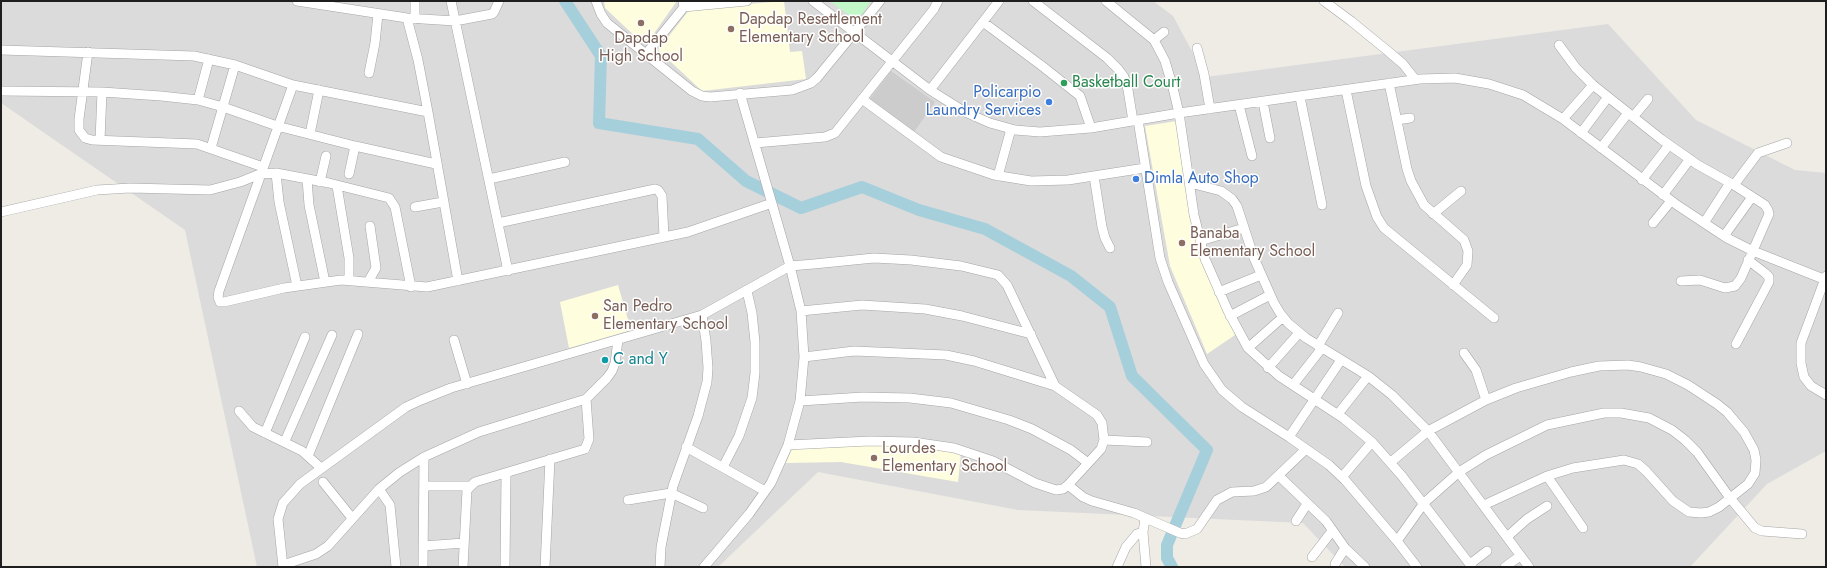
<!DOCTYPE html>
<style>
body{margin:0}
#map{position:relative;width:1827px;height:568px;overflow:hidden;background:#efece5;font-family:Jost,sans-serif}
canvas{display:block}
.frame{position:absolute;inset:0;border:2px solid #1e1e1e;pointer-events:none}
</style>
<div id="map">
<canvas width="1827" height="568"></canvas>
<div class="frame"></div>
</div>
<script>
const context = document.querySelector('canvas').getContext('2d');
context.lineJoin = 'round';
function paint(path, color) { context.fillStyle = color; context.fill(path, 'evenodd'); }
const poly = rows => new Path2D(rows.map(r => 'M' + r).join(''));
function strokePath(path, color, width, dash) { context.strokeStyle = color; context.lineWidth = width; context.lineCap = dash ? 'butt' : 'round'; context.setLineDash(dash || []); context.stroke(path); }
function drawText(font, color, halo, rows, align = 'center') {
  context.font = font + ' Jost,sans-serif'; context.lineWidth = 3; context.setLineDash([]); context.textBaseline = 'middle'; context.strokeStyle = halo; context.fillStyle = color; for (const [text, x, y, turn = 0] of rows) {
    context.save(); context.translate(x, y); context.rotate((+turn || 0) * Math.PI / 180); context.textAlign = isNaN(turn) ? turn : align; if (halo) context.strokeText(text, 0, 0); context.fillText(text, 0, 0); context.restore();
  }
}
paint(poly([
 [1,1,1153,1,1173,16,1206,77,1608,24,1696,120,1795,170,1826,173,1826,451,1767,484,1690,567,1345,567,1303,523,1018,510,818,472,718,567,257,567,185,230,1,103]
]), '#dcdbdb');
paint(poly([
 [604,1,677,1,650,39,639,40,605,8],
 [784,1,790,52,802,51,806,79,702,91,658,50,690,9],
 [1177,121,1206,269,1235,335,1207,354,1170,266,1145,126],
 [618,285,631,330,569,348,560,302],
 [889,442,961,453,958,482,841,462,786,463,792,449]
]), '#fefede');
paint(poly([
 [891,71,935,102,914,132,869,100]
]), '#ccc');
paint(poly([
 [830,1,871,1,857,21]
]), '#c2f8c7');
strokePath(poly([
 [565,1,601,56,599,123,698,139,746,181,801,208,862,187,919,210,985,229,1071,276,1110,307,1132,376,1207,450,1167,545,1167,558,1172,567]
]), '#a6cfdc', 12);
const minor = poly([
 [297,1,407,18,455,21,492,14,494,12,499,1],
 [451,1,508,271],
 [596,1,601,14,607,23,692,91,702,96,710,97,792,90,811,83,817,78,880,1],
 [683,1,684,7,747,1],
 [813,1,930,90,965,112,990,123,1015,130,1040,132,1091,128,1179,113,1420,79,1455,78,1489,84,1523,95,1563,119,1677,205,1727,238,1753,251,1826,280],
 [1033,1,1107,58,1118,69,1124,77,1128,90,1133,121],
 [1106,1,1154,40,1165,61,1173,88,1179,113,1194,215,1205,259,1228,311,1248,348,1279,376,1343,418,1372,442,1402,476,1472,567],
 [1324,1,1351,21,1389,52,1403,64,1415,79],
 [407,18,418,60,428,112,458,281],
 [415,19,415,1],
 [983,22,1042,66,1080,96,1091,128],
 [1154,40,1164,32],
 [1559,45,1576,68,1593,85,1661,139,1698,165,1734,185,1765,205,1768,210,1769,214,1741,278,1735,286,1725,288,1700,280,1681,281],
 [1197,48,1204,74,1210,109],
 [1,50,194,56,235,65,293,85,428,112],
 [88,52,79,119,79,130,85,138,92,140,197,144,263,167],
 [646,54,684,7],
 [369,73,375,43,378,14],
 [1389,83,1407,169,1411,181,1424,205,1464,240,1468,251,1467,265,1453,285],
 [293,85,219,291,218,297,220,302,224,302,284,288,341,280,427,287,688,232,772,203],
 [930,90,999,1],
 [1346,90,1366,186,1377,217,1384,228,1494,318],
 [1,91,102,92,161,96,198,100,223,107,277,126,355,146,436,164],
 [1300,97,1322,205],
 [862,99,941,157,994,175,1031,181,1068,180,1145,168],
 [198,100,209,59],
 [1263,102,1270,138],
 [1239,105,1252,156],
 [1633,117,1648,99],
 [1563,119,1593,85],
 [1138,120,1160,258,1168,282,1204,364,1222,390,1242,407,1289,437,1329,465,1345,480,1397,541,1417,567],
 [1397,120,1410,118],
 [1581,133,1608,97],
 [310,134,319,90],
 [100,140,102,92],
 [755,143,825,137,835,133,934,9,938,1],
 [211,148,235,65],
 [1601,148,1628,113],
 [276,173,279,202,297,286],
 [349,174,355,146],
 [998,176,1011,129],
 [1094,176,1102,227,1105,238,1110,248],
 [307,179,309,205,325,282],
 [489,179,565,162],
 [1642,180,1669,145],
 [320,182,326,156],
 [1190,183,1221,191,1232,199,1237,206,1254,258,1274,303,1280,313,1288,323,1306,338,1368,376,1392,395,1428,431,1529,567],
 [1734,185,1758,153,1787,143],
 [337,186,349,258,349,280],
 [1663,195,1690,159],
 [415,207,443,202],
 [1,212,97,190,130,188,210,190,240,182,260,174,276,173,329,183,389,198,395,207,411,287],
 [1433,214,1461,191],
 [498,223,655,189,658,190,662,196,664,237],
 [1653,223,1671,201],
 [1704,223,1730,183],
 [1724,236,1752,197],
 [1200,241,1244,228],
 [1826,276,1801,343,1801,363,1804,377,1811,386,1826,395],
 [368,282,376,268,370,226],
 [1219,292,1261,275],
 [801,311,862,305,925,309,962,316,1031,334],
 [1230,316,1270,295],
 [454,340,467,384],
 [1736,344,1769,282,1769,277,1765,273,1748,260],
 [1318,346,1338,313],
 [1248,348,1283,317],
 [1464,353,1476,370,1486,400],
 [804,357,854,351,946,355,974,361,1055,386],
 [1268,368,1299,333],
 [1293,385,1322,348],
 [800,401,863,397,910,398,951,403,1009,420,1032,429,1071,450,1088,463],
 [239,411,253,427,302,451,321,468],
 [1338,414,1368,376],
 [265,433,305,337],
 [1289,437,1341,360],
 [1104,440,1147,442],
 [285,441,332,335],
 [788,445,870,441,913,442,954,448,993,461,1035,483,1056,490,1063,489,1068,485,1083,497,1092,501,1134,513,1180,533,1185,534,1197,529,1217,500,1232,492,1254,491,1266,487,1306,449],
 [686,447,765,491],
 [308,456,358,334],
 [1391,462,1428,431,1486,400,1516,388,1571,372,1599,366,1628,365,1641,367,1666,374,1688,385,1717,404,1727,412,1744,432,1754,450,1756,460,1755,473,1748,484,1719,507,1709,512,1701,513,1689,512,1673,501,1646,471,1638,464,1624,460,1573,468,1547,476,1484,505],
 [723,467,739,436,752,398,755,373,755,342,752,313,747,291],
 [1279,476,1326,521,1345,548,1365,567],
 [1547,476,1583,528],
 [1342,477,1372,442],
 [323,482,352,518],
 [424,486,471,486],
 [379,489,390,505,396,567],
 [628,500,671,493,703,508],
 [1145,519,1143,532,1146,567],
 [1296,521,1307,504],
 [1507,537,1527,519,1547,506],
 [1397,541,1424,503,1459,472,1486,455,1547,425,1604,413,1621,413,1649,418,1672,430,1685,440,1697,452,1730,498,1755,528,1762,531,1802,534],
 [423,546,464,543],
 [1312,557,1332,531],
 [1335,564,1345,548],
 [1470,564,1487,551],
 [283,565,316,554,328,546,379,489,400,472,424,457,479,432,586,399],
 [283,567,278,519,283,503,300,484,406,407,421,400,451,388,702,315,790,266,814,264,874,258,911,260,961,266,998,275,1007,285,1055,386,1097,415,1102,423,1104,440,1101,449,1068,485],
 [423,567,424,457],
 [463,567,467,490,475,482,585,449,589,439,586,399,607,378,612,371,615,363,618,340],
 [505,567,506,474],
 [545,567,550,459],
 [660,567,661,547,673,486,698,416,707,382,708,368,706,341,702,315],
 [704,567,749,514,771,483,788,445,800,401,804,357,801,311,790,266,740,93],
 [1117,567,1126,547,1137,534,1143,532],
 [1505,567,1520,556]
]);
strokePath(minor, '#a5a5a5', 10);
strokePath(minor, '#fff', 9);
for (const [x, y, r, color] of [
 [641,23,4,"#8d6e63"],
 [731,29,4,"#8d6e63"],
 [1064,83,4,"#2e9e5b"],
 [1049,102,4,"#3f7fe0"],
 [1136,179,4,"#3f7fe0"],
 [1182,243,4,"#8d6e63"],
 [595,316,4,"#8d6e63"],
 [605,360,4,"#0f9aa8"],
 [874,458,4,"#8d6e63"]
]) { const dot = new Path2D(); dot.arc(x, y, r, 0, 2 * Math.PI); context.fillStyle = color; context.fill(dot); strokePath(dot, '#fff', 1.5); }
drawText('16px', '#785e54', '#fff', [
 ["Dapdap Resettlement",739,20],
 ["Elementary School",739,38],
 ["Dapdap",641,39,"center"],
 ["High School",641,57,"center"],
 ["Banaba",1190,234],
 ["Elementary School",1190,252],
 ["San Pedro",603,307],
 ["Elementary School",603,325],
 ["Lourdes",882,449],
 ["Elementary School",882,467]
], 'left');
drawText('16px', '#27864d', '#fff', [
 ["Basketball Court",1072,83]
], 'left');
drawText('16px', '#366cbe', '#fff', [
 ["Policarpio",1041,93],
 ["Laundry Services",1041,111],
 ["Dimla Auto Shop",1144,179,"left"]
], 'right');
drawText('16px', '#0d838f', '#fff', [
 ["C and Y",613,360]
], 'left');
</script>
